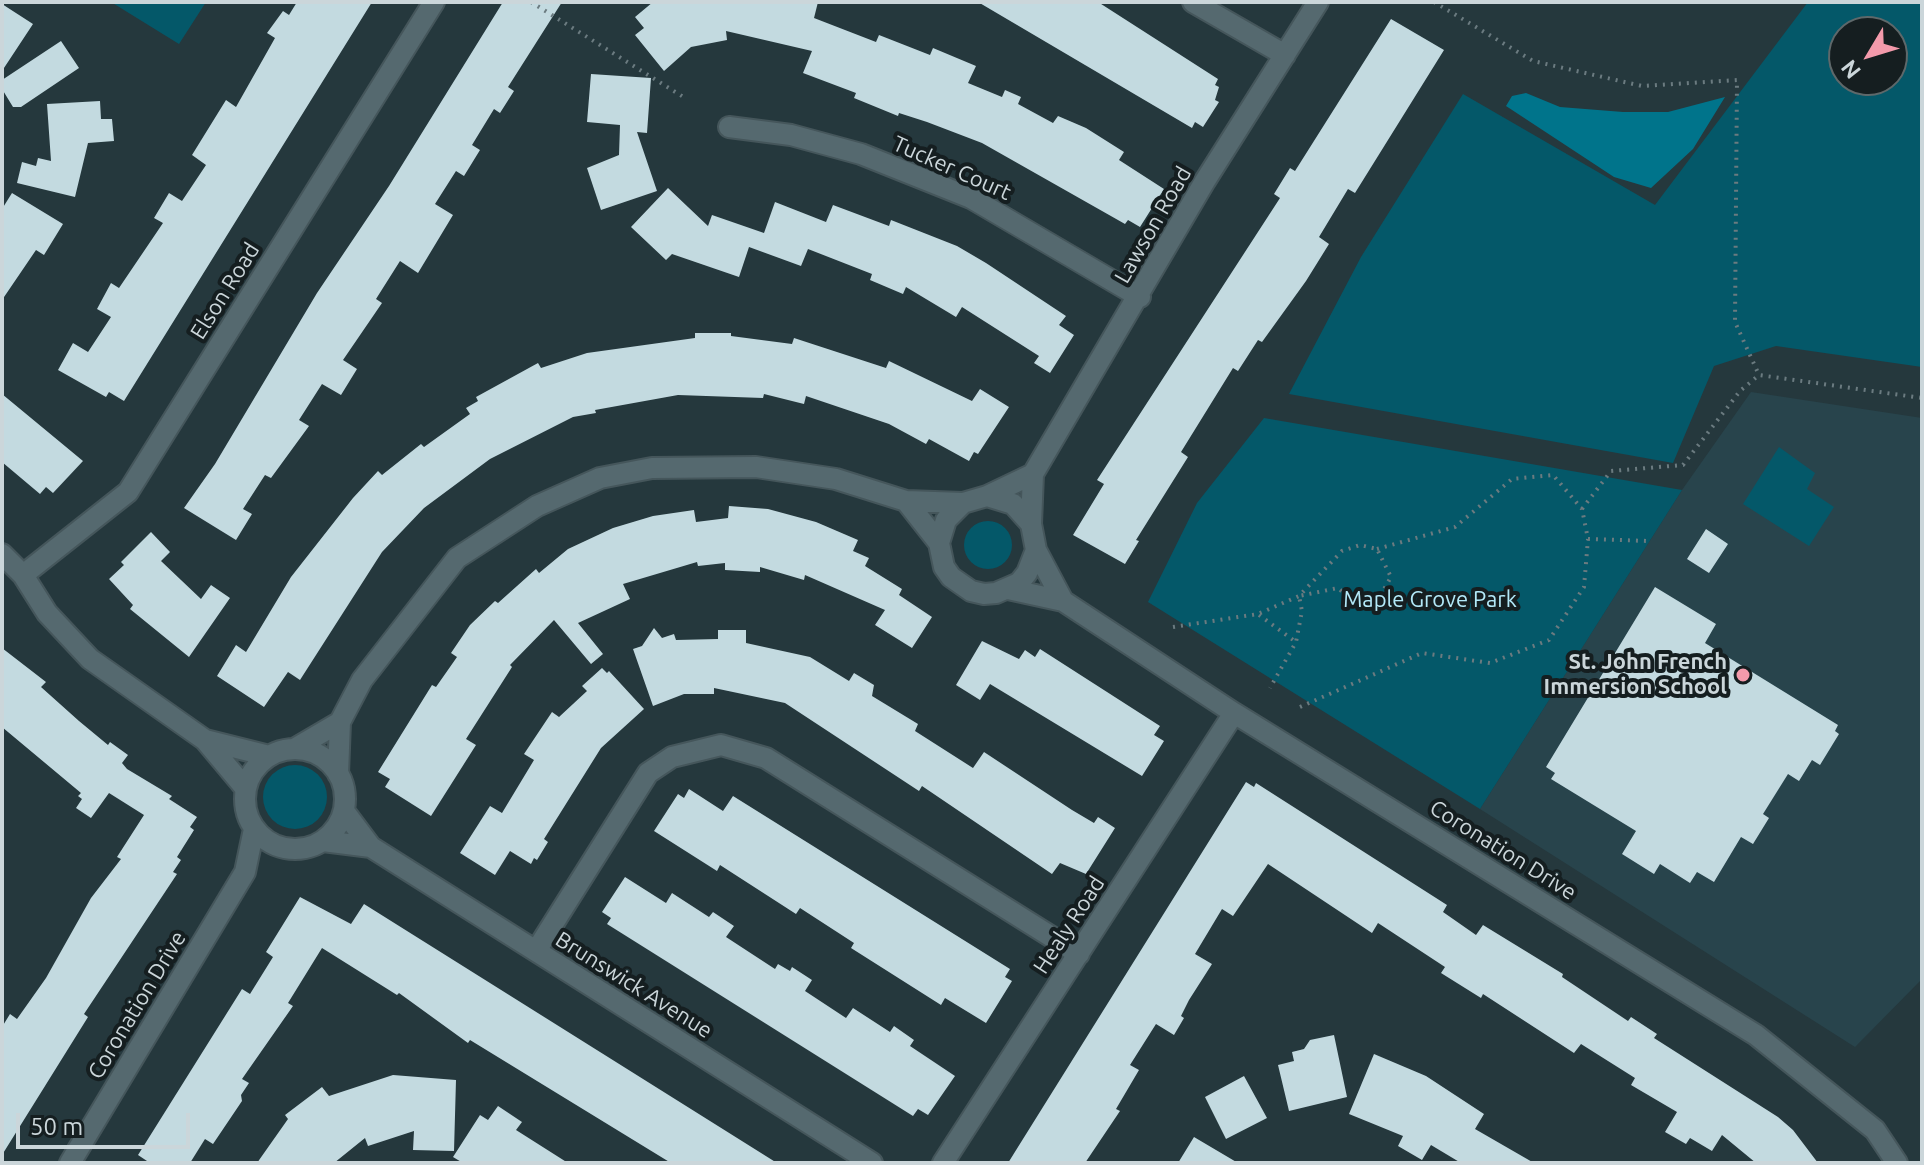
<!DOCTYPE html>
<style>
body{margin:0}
#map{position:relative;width:1924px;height:1165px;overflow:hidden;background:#25383d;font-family:Ubuntu,sans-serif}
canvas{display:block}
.frame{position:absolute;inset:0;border:4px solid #cbd6da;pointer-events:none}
.north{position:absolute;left:1828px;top:16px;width:80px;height:80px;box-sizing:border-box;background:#151e20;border:2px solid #5e686a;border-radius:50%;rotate:232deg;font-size:22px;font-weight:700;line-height:32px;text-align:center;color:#cbd6da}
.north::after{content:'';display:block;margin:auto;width:28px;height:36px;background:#f39aab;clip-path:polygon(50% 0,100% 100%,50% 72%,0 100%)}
.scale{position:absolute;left:16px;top:1113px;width:174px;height:36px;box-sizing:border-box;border:4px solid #cbd6da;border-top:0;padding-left:10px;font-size:24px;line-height:28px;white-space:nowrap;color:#cbd6da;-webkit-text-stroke:6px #151e20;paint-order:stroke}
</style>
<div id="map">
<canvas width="1924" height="1165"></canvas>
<div class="frame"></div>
<div class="north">N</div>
<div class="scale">50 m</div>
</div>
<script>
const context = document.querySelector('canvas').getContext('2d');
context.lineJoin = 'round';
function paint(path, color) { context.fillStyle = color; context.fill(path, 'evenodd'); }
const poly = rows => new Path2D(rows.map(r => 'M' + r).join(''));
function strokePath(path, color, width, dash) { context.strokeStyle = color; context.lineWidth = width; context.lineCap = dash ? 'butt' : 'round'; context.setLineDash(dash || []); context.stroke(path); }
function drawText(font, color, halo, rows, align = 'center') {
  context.font = font + ' Ubuntu,sans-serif'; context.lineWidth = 8; context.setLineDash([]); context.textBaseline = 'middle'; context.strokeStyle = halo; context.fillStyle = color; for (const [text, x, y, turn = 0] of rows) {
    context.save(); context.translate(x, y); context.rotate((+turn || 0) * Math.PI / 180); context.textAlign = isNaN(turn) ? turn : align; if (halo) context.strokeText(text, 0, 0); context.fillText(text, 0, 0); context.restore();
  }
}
paint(poly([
 [1751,392,1922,418,1922,979,1855,1047,1480,809,1682,490]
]), '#28444c');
paint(poly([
 [111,2,206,2,179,44],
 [1808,2,1922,2,1922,367,1776,346,1714,366,1673,463,1289,394,1361,257,1463,94,1655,205],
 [1892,32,1892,80,1844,80,1844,32],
 [1264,418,1682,490,1480,809,1148,602,1197,503],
 [1779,447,1815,473,1807,489,1834,507,1809,546,1743,504],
 '964 545a24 24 0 1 1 48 0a24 24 0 1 1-48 0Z',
 '263 797a32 32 0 1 1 64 0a32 32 0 1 1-64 0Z'
]), '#045869');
paint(poly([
 [1526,93,1560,107,1623,112,1668,112,1725,97,1693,149,1651,188,1614,177,1506,106,1512,96]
]), '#00748b');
paint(poly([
 [297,2,372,2,124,401,109,392,106,397,58,370,73,343,88,352,111,317,97,309,111,283,119,288,163,223,154,218,169,193,182,201,206,165,192,155,226,100,236,107,275,38,267,33,283,11,289,15],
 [503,2,562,2,508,87,514,91,500,113,494,109,472,145,480,150,464,176,456,171,435,204,453,215,418,273,400,261,376,299,382,303,343,360,357,369,341,395,322,384,299,420,309,426,271,478,265,475,243,509,252,514,236,540,184,508,215,464,317,293,389,186],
 [653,2,818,2,814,18,876,42,879,35,930,55,933,48,976,66,968,83,1002,97,1005,90,1021,97,1018,104,1053,123,1058,116,1086,128,1124,152,1119,160,1164,189,1140,227,1128,220,1125,224,982,143,927,122,899,113,898,116,854,98,856,93,803,73,812,51,726,31,727,40,691,47,664,71,635,35,644,28,635,17],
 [978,2,1098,2,1218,79,1215,85,1219,87,1215,100,1219,102,1203,127,1195,122,1192,128],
 [2,4,33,24,2,71],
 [1391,19,1444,50,1355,193,1348,189,1319,237,1329,244,1306,281,1262,342,1258,340,1238,371,1233,368,1181,452,1188,457,1136,540,1139,541,1125,564,1073,535,1104,484,1097,480,1280,198,1274,194,1290,168,1295,171],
 [61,41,79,68,21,107,13,107,2,89,2,80],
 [591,74,651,78,647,133,637,132,657,191,601,210,587,168,619,155,620,125,587,122],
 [100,101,101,119,112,119,114,141,88,143,75,197,17,183,22,162,36,166,38,158,51,161,47,104],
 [668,188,708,226,712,215,764,233,775,202,826,222,833,205,889,226,891,220,957,246,986,263,1066,316,1059,325,1074,335,1050,373,1034,363,1039,356,962,307,956,317,906,287,903,294,870,280,872,274,808,249,801,266,749,247,739,277,672,254,666,260,631,227],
 [12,193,63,224,44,255,36,250,2,300,2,209],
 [695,333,731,333,731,336,792,344,794,338,886,368,889,361,972,401,980,389,1009,407,978,454,974,452,969,461,929,439,926,444,889,424,806,396,804,404,764,394,763,398,678,395,595,410,596,413,573,417,490,459,424,508,382,552,300,680,288,672,264,707,217,676,236,645,246,652,291,577,353,498,378,471,382,475,421,444,424,447,470,414,466,408,478,401,476,397,538,363,541,368,587,353,695,338],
 [2,394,83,461,53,493,46,487,40,494,2,462],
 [729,506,768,509,816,522,858,540,853,551,869,558,865,566,902,589,899,595,932,617,912,648,875,625,885,610,805,575,804,580,760,567,760,572,725,570,725,563,698,566,697,562,623,584,630,599,578,623,603,654,591,664,554,620,510,665,512,667,466,739,476,745,431,816,385,787,390,779,378,772,432,685,436,687,457,657,451,653,470,625,495,601,498,603,536,569,539,573,568,549,613,528,653,516,694,510,696,522,728,518],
 [1706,529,1728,544,1709,573,1687,559],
 [151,532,170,552,161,561,201,599,211,585,230,598,189,657,130,609,133,605,109,579,124,565,121,562],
 [1655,587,1716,624,1705,643,1838,725,1835,731,1839,734,1820,765,1812,760,1799,781,1788,774,1763,814,1769,818,1753,844,1741,837,1714,882,1697,872,1690,883,1660,864,1654,874,1622,854,1636,831,1551,779,1555,773,1546,767],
 [654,628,662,638,674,634,676,640,718,639,718,630,746,630,746,643,810,657,849,681,854,673,874,685,872,696,918,724,915,731,973,768,984,752,1072,810,1094,823,1098,817,1115,828,1086,874,1060,863,1052,874,922,786,919,791,785,703,714,688,714,694,684,694,653,706,633,649,642,646],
 [982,641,1019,659,1025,650,1035,657,1040,649,1160,726,1154,735,1164,741,1142,776,990,684,980,700,956,685],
 [2,648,46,682,41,687,79,721,108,745,110,742,128,755,122,763,127,769,172,796,169,799,197,817,190,827,194,830,177,857,181,860,173,872,177,874,84,1014,88,1017,2,1155,2,1027,10,1014,17,1019,46,978,91,898,121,859,117,857,144,815,109,793,91,818,76,808,82,799,78,796,81,793,2,727],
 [602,668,607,673,609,671,644,709,601,748,544,839,548,842,537,860,534,858,531,864,510,851,495,875,460,853,490,806,502,813,534,760,524,754,552,712,559,717,587,691,582,686],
 [1246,782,1254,787,1256,783,1447,905,1443,912,1476,935,1483,925,1563,974,1562,977,1628,1021,1631,1017,1657,1034,1654,1038,1778,1117,1793,1130,1818,1163,1756,1163,1722,1135,1712,1151,1690,1138,1686,1144,1665,1132,1677,1112,1631,1085,1635,1078,1581,1044,1574,1053,1483,994,1481,998,1441,973,1445,967,1378,923,1372,933,1268,864,1233,916,1222,909,1195,954,1212,964,1189,1000,1181,1016,1184,1018,1174,1035,1156,1024,1130,1065,1139,1070,1116,1109,1120,1111,1085,1163,1008,1163],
 [689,789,723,811,733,796,1010,969,1005,977,1012,981,986,1023,945,998,941,1005,851,948,854,943,800,908,796,914,720,865,717,871,654,831,678,794,684,798],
 [625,877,666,903,672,893,709,917,713,912,734,926,726,937,775,969,778,964,790,971,792,967,812,980,805,991,846,1018,853,1008,890,1032,894,1026,914,1040,910,1046,955,1076,928,1115,918,1109,913,1116,607,924,611,918,602,912],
 [300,897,351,924,364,904,777,1163,671,1163,470,1040,468,1043,399,993,397,995,322,948,288,1003,293,1006,242,1079,249,1083,241,1095,242,1101,213,1144,205,1139,190,1163,150,1163,138,1155,242,989,250,994,273,957,266,952],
 [1334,1035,1347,1097,1289,1111,1278,1065,1294,1061,1292,1052,1304,1049,1310,1040],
 [1374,1054,1426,1076,1484,1114,1475,1129,1534,1163,1461,1163,1431,1145,1422,1160,1398,1146,1403,1136,1349,1114],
 [393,1075,456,1080,454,1151,413,1150,414,1131,368,1146,365,1138,334,1163,257,1163,288,1119,285,1115,322,1087,329,1096],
 [1244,1076,1267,1118,1226,1139,1205,1097],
 [498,1106,522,1122,516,1130,568,1163,463,1163,453,1157,480,1115,488,1120],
 [1194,1137,1238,1163,1178,1163]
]), '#c3dae0');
const minor = poly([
 [1193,2,1285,55],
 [729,127,791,135,861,154,971,198,1140,297],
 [987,496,1033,474],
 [906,501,939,543],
 [1031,524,1033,474,1205,181,1318,2],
 [1036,550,1027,573,1019,583,996,593,984,594,971,591,951,577,944,567,939,543,946,520,963,503,987,496,1013,504,1031,524,1036,550,1063,601],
 [2,554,23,575,47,613,90,659,205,740,246,789],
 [23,575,128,492,434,2],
 [1008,589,1063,601,1234,713,1756,1035,1875,1130,1897,1163],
 [205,740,269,756],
 [294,749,340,722],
 '245 799a50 50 0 1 1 100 0a50 50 0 1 1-100 0Z',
 [338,774,340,722,362,680,457,558,537,506,600,478,652,468,756,467,836,479,906,501,963,503],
 [344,811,371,847,872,1163],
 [323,841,371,847],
 [536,951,648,773,672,757,721,745,766,758,1079,954],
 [70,1163,245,872,254,829],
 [943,1163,1234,713]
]);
strokePath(minor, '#45565b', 24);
strokePath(poly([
 [531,2,685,98],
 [1434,2,1533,61,1642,86,1737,80,1735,322,1759,375],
 [1582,509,1611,471,1683,465,1740,391,1759,375,1922,398],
 [1377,549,1455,527,1512,479,1553,475,1582,509,1588,539,1649,541],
 [1259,615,1296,642],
 [1173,627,1258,614,1299,596,1342,551,1360,545,1377,549,1391,577,1379,598,1356,604,1338,588,1299,596,1302,611,1296,642,1270,688],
 [1300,707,1422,653,1490,663,1549,640,1584,587,1588,539]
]), '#6b7b80', 4, [2, 6]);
strokePath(minor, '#55696f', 20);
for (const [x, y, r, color] of [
 [1743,675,8,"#f39aab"]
]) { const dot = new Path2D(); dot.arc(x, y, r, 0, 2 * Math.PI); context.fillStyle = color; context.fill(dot); strokePath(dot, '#151e20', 3); }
drawText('22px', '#cbd6da', '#151e20', [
 ["Tucker Court",952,168,24],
 ["Lawson Road",1153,225,-60],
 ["Elson Road",225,291,-58],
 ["Coronation Drive",1503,850,32],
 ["Healy Road",1069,925,-57],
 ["Brunswick Avenue",634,985,32],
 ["Coronation Drive",137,1005,-59]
]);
drawText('22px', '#b3e9f8', '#151e20', [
 ["Maple Grove Park",1430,600]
]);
drawText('bold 22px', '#cbd6da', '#151e20', [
 ["St. John French",1727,662],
 ["Immersion School",1727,687]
], 'right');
</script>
